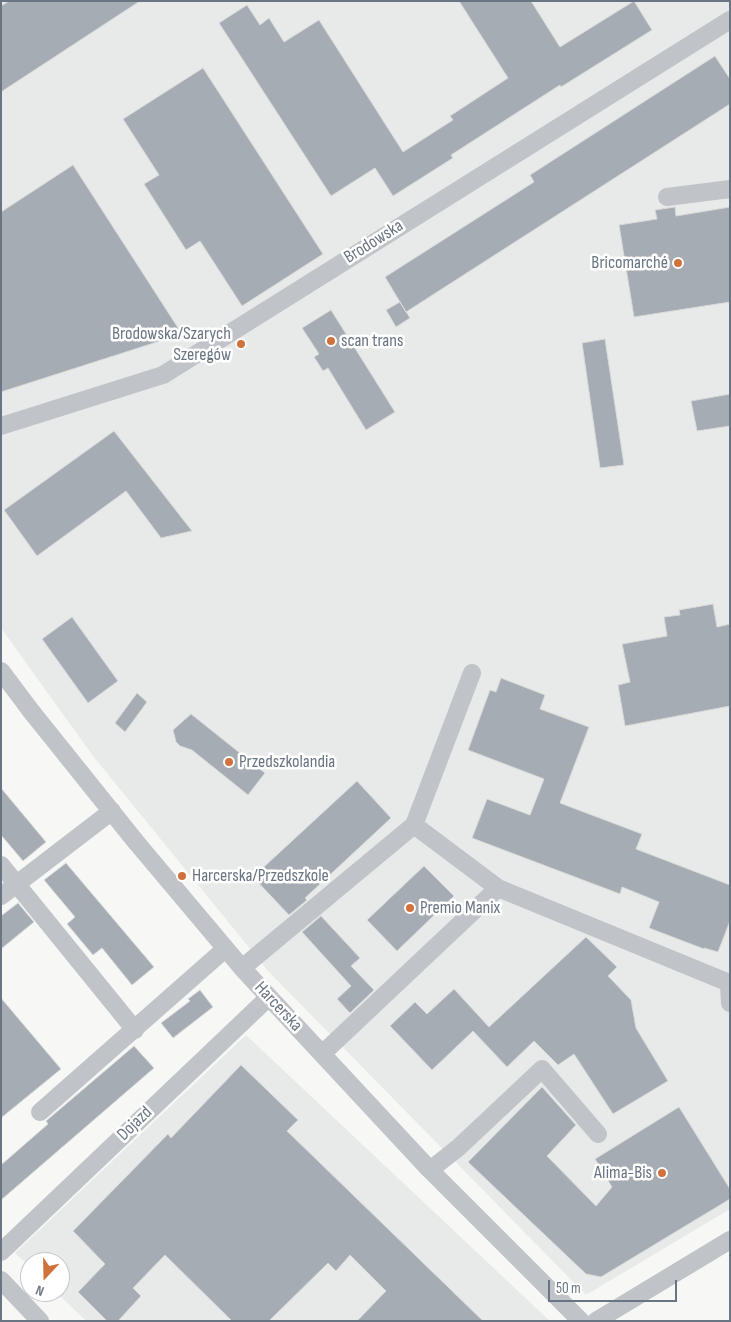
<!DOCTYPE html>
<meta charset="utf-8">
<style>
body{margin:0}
#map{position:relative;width:731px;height:1322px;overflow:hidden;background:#f7f8f5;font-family:"Sofia Sans Condensed",sans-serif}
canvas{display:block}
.frame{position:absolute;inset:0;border:2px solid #6a7583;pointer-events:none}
.north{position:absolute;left:20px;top:1252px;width:50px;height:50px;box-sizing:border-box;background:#fff;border:1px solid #c3c8cd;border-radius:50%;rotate:201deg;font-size:14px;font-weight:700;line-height:20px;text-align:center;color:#6a7583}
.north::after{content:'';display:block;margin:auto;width:18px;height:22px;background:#d1723c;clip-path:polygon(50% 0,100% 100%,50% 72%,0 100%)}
.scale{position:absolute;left:548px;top:1280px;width:129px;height:22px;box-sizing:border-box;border:2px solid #6a7583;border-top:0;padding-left:6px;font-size:15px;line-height:18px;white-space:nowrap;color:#6a7583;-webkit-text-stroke:4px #fff;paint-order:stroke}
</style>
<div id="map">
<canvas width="731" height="1322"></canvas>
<div class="frame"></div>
<div class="north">N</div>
<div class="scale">50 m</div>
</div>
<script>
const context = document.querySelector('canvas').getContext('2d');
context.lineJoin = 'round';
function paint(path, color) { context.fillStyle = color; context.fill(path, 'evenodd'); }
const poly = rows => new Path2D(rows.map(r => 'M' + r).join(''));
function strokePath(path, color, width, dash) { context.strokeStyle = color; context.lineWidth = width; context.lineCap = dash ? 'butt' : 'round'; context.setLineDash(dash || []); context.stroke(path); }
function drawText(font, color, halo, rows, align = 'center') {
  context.font = font + ' "Sofia Sans Condensed",sans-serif'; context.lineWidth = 5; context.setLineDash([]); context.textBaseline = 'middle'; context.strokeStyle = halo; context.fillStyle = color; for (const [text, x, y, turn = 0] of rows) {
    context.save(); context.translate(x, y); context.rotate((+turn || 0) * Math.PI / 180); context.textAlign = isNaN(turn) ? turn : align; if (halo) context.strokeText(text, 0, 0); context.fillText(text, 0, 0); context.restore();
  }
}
paint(poly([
 [1,1,730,1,730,1209,586,1295,269,972,93,756,1,628],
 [246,1035,550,1321,86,1321,56,1292,60,1292,60,1262,30,1262,30,1267,15,1253]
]), '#e8e9e9');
const building = poly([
 [9,1,140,1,1,92,1,6,9,1],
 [459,1,531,1,560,47,634,1,652,30,561,87,560,85,451,155,453,158,393,196,375,168,331,196,219,23,247,5,260,25,269,18,284,42,319,20,403,152,453,120,450,116,508,78,459,1],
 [715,56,730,79,730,104,406,312,385,277,534,182,530,175,715,56],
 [203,68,323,254,242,306,200,241,186,250,144,184,159,175,123,119,203,68],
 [73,165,182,334,1,392,1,212,73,165],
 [675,207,676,216,730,207,730,302,634,317,619,225,657,219,655,210,675,207],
 [400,302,410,318,396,327,386,310,400,302],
 [331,310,395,412,366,430,328,368,323,371,314,357,319,354,302,328,331,310],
 [605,339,624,465,600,468,582,343,605,339],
 [730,394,730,426,697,431,691,401,730,394],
 [114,431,192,531,161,538,126,491,37,556,4,510,114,431],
 [713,604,717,627,730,624,730,706,625,726,618,685,630,682,622,644,667,636,664,617,680,615,679,610,713,604],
 [72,617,118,681,88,703,42,639,72,617],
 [501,678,545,695,540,709,589,727,560,803,642,834,636,849,730,885,730,921,718,952,704,948,704,949,649,928,659,902,622,887,620,894,472,838,487,799,530,815,544,779,468,750,490,690,496,692,501,678],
 [137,693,147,702,125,732,115,723,137,693],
 [191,714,265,773,248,795,192,750,180,746,176,742,173,730,191,714],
 [357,781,391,818,305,898,307,900,289,915,253,877,357,781],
 [1,788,46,842,23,861,1,835,1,788],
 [66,863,154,967,132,985,102,948,93,955,67,924,75,917,44,880,66,863],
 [424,866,454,896,397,951,367,920,424,866],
 [18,903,34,922,1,949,1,916,18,903],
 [321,916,360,958,351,966,374,990,350,1013,337,999,351,986,302,932,321,916],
 [586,937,617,967,608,976,631,1000,636,1028,668,1081,613,1114,574,1054,558,1065,534,1041,507,1067,473,1031,432,1070,390,1026,415,1002,427,1014,454,989,489,1027,586,937],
 [200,990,213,1007,173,1038,161,1023,190,1001,188,999,200,990],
 [1,998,61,1069,1,1118,1,998],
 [134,1046,154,1068,1,1200,1,1165,48,1124,46,1121,134,1046],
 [241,1065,298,1120,287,1131,483,1321,357,1321,386,1291,350,1255,336,1271,328,1263,269,1321,232,1321,165,1255,133,1288,141,1296,118,1321,107,1321,78,1292,105,1264,73,1231,168,1134,171,1138,241,1065],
 [542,1087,576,1125,547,1156,596,1206,612,1187,595,1159,679,1107,730,1189,730,1199,601,1277,586,1274,468,1162,542,1087]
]);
paint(building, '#a6acb3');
strokePath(building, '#d9d9d8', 1);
strokePath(poly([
 [667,197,730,189],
 [1,426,163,375,730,20],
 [1,671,31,711,136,842,242,968,430,1170,581,1321],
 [414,825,498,888,729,983,730,1003],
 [1,865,135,1030],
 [1,896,112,811],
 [242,968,414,825,472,673],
 [322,1054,498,888],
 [40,1112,225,949],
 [430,1170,459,1147,542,1069,598,1134],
 [1,1252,269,997],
 [1,1280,40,1321],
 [596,1321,730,1240]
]), '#c0c3c7', 18);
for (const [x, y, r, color] of [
 [678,263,5,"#d1723c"],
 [331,341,5,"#d1723c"],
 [241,344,5,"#d1723c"],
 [229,762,5,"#d1723c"],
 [182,876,5,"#d1723c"],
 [410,908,5,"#d1723c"],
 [662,1173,5,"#d1723c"]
]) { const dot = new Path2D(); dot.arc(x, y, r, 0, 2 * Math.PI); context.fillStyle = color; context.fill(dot); strokePath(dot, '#fff', 2); }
drawText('18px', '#6a7583', '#fff', [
 ["Brodowska",374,242,-32],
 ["Harcerska",278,1007,47],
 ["Dojazd",135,1124,-44]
]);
drawText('18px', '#6a7583', '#fff', [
 ["Bricomarché",668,263,"right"],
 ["Brodowska/Szarych",231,334,"right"],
 ["Szeregów",231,355,"right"],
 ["scan trans",341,341],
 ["Przedszkolandia",239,762],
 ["Harcerska/Przedszkole",192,876],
 ["Premio Manix",420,908],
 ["Alima-Bis",652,1173,"right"]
], 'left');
</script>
